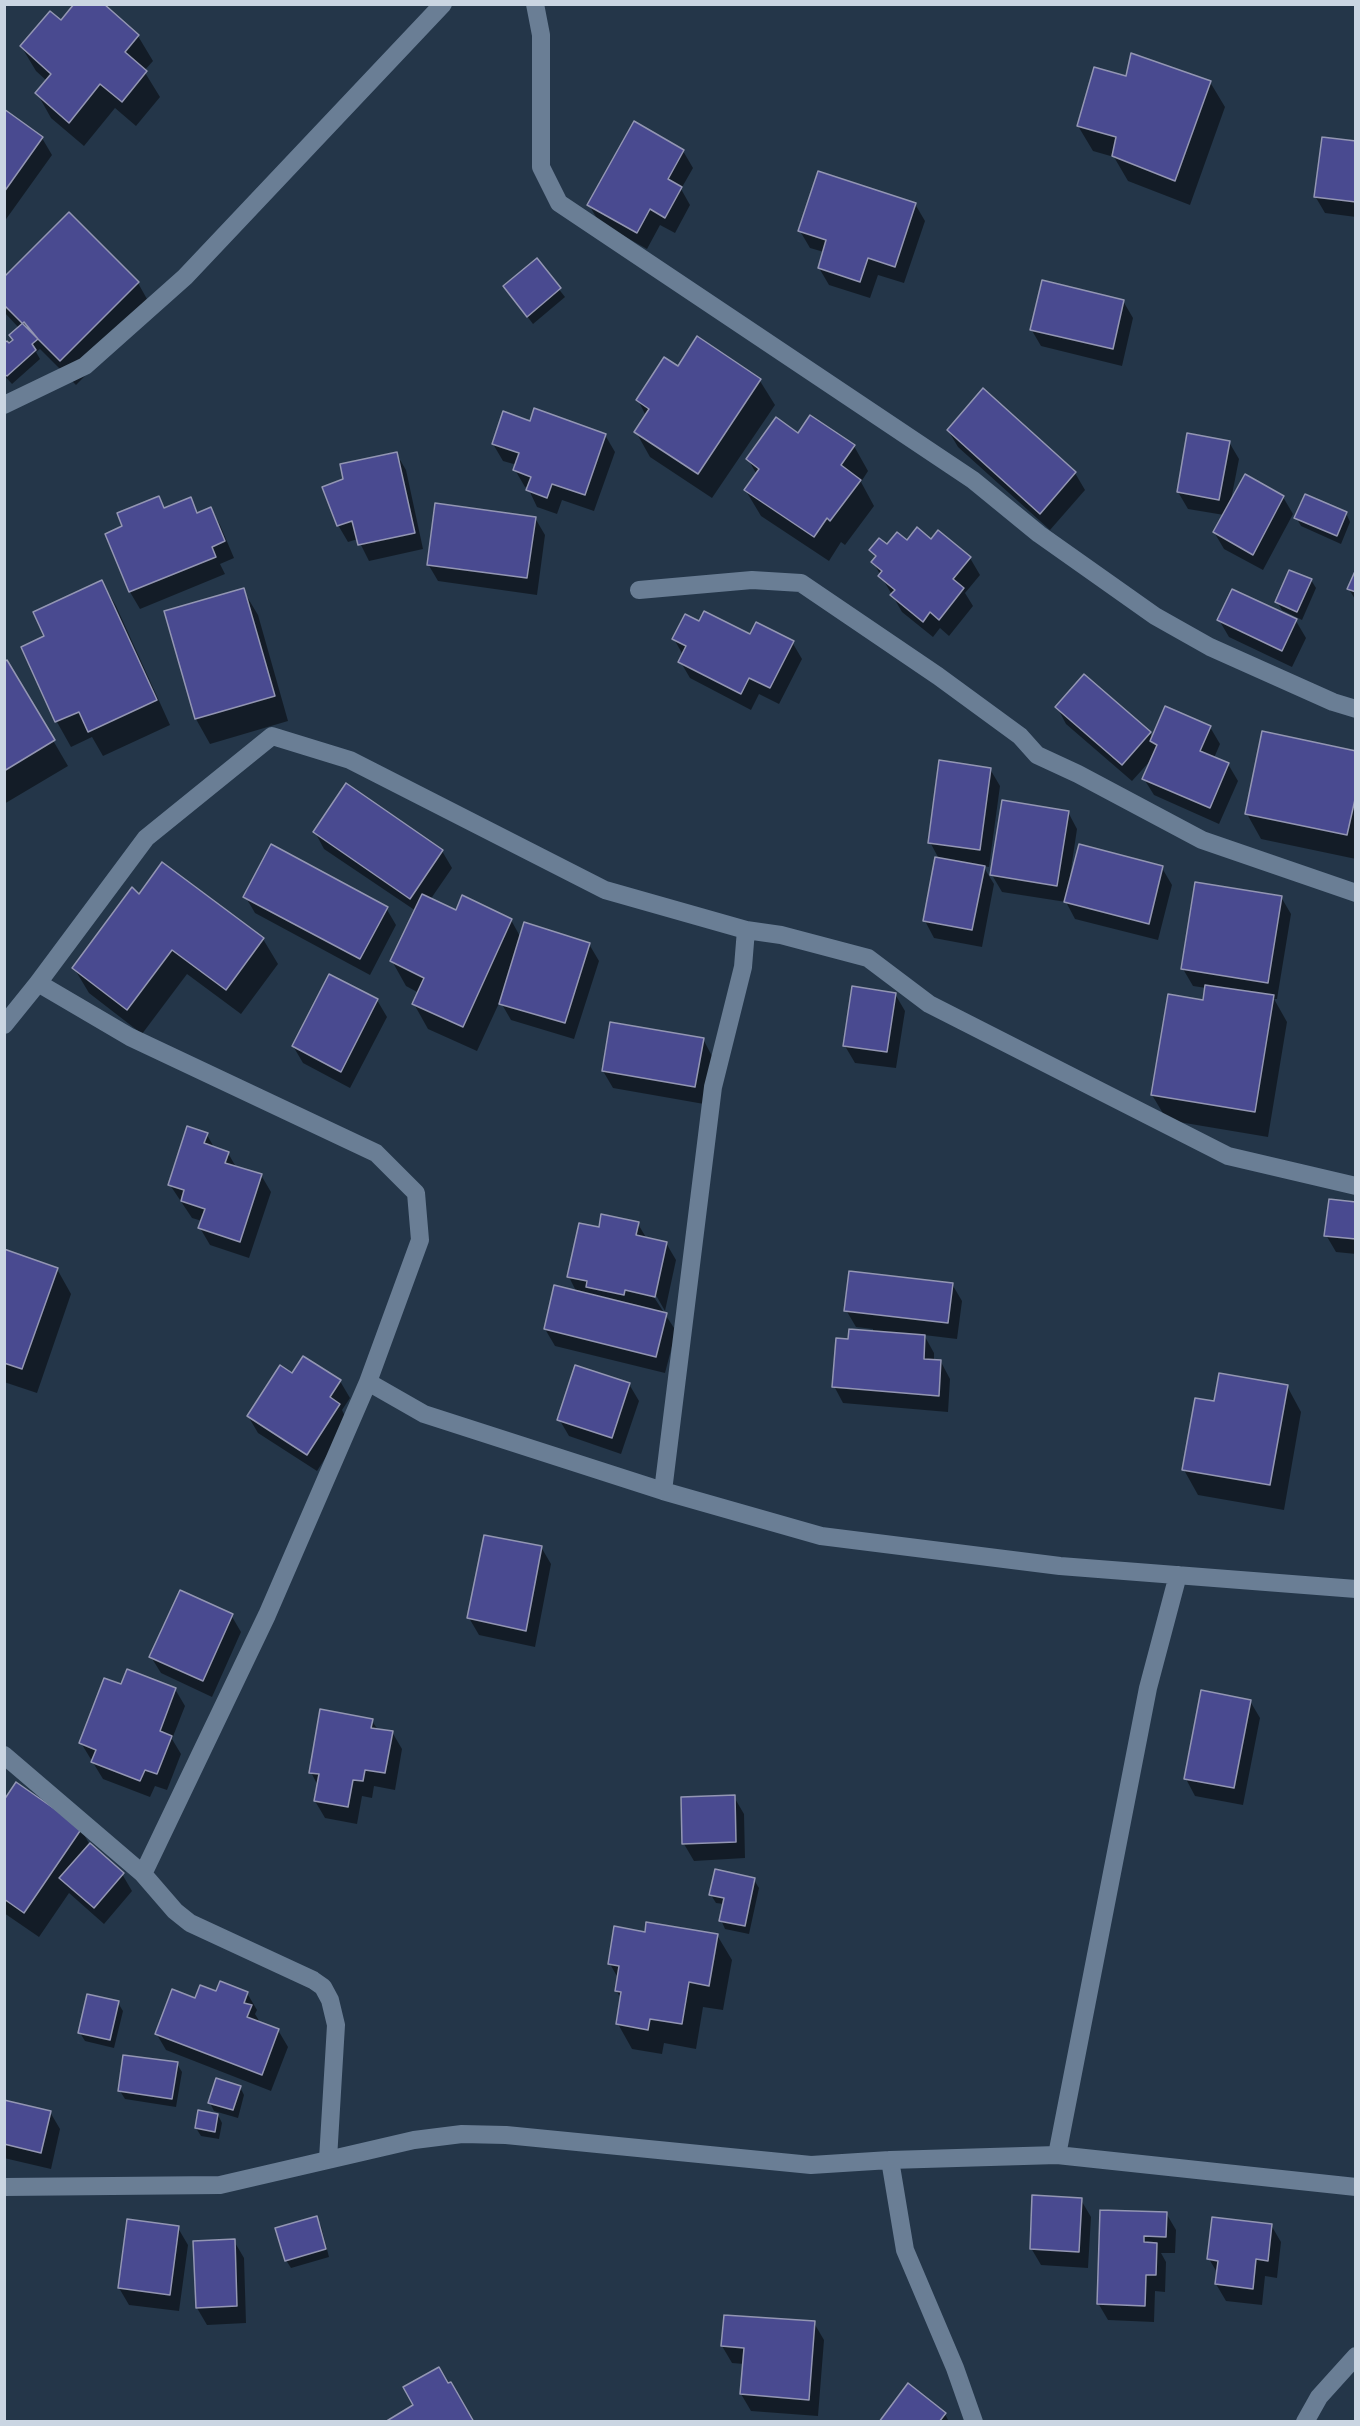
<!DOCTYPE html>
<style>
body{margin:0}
#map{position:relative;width:1360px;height:2426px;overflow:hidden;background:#243649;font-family:"Roboto Condensed",sans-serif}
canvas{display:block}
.frame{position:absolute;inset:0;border:6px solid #cad5e2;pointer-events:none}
</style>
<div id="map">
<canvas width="1360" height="2426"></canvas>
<div class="frame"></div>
</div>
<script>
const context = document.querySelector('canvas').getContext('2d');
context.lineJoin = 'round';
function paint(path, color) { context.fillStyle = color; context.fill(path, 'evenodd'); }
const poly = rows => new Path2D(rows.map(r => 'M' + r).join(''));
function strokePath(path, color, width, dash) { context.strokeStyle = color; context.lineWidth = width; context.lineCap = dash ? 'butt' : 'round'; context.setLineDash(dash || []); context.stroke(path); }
paint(poly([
 [61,22,138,36,153,61,144,71,160,97,136,126,115,108,84,146,51,118,37,93,47,81,36,71,21,46],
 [1127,78,1210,82,1225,107,1190,205,1128,181,1114,157,1093,151,1078,126],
 [4,111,42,138,52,155,4,222],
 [1356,143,1356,217,1325,213,1315,196],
 [683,151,693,168,681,189,690,205,675,233,660,225,647,249,599,222,589,205],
 [915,204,925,221,904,283,878,275,870,298,829,285,819,268,824,252,810,248,800,231],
 [536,260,565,297,533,324,505,287],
 [4,279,138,283,152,308,76,385,40,349,36,352,40,359,12,384,4,375,4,345,9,345,14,341,19,328,4,312],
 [1123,301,1133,318,1122,366,1041,346,1031,329],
 [698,339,760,381,775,405,712,498,650,457,636,432,646,416,638,400,678,368],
 [983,390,1075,473,1085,490,1050,530,958,447,948,430],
 [531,423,605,435,615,452,594,511,562,500,557,514,537,507,528,488,525,487,515,470,517,465,503,461,493,444],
 [798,435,854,446,868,471,861,482,874,506,845,545,841,542,829,561,761,516,746,491,757,475,748,459],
 [1229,442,1239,459,1231,500,1283,497,1293,514,1263,570,1224,549,1214,532,1224,515,1188,509,1178,492],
 [396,453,406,470,423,549,369,561,358,539,348,542,338,525,345,480],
 [159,498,165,509,190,499,199,514,211,509,220,525,234,558,220,564,225,574,140,609,130,592,107,534,124,527],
 [1346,513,1350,522,1341,544,1301,526,1296,517],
 [535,518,545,535,537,595,438,581,428,564],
 [939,533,970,558,980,575,965,593,973,606,949,636,940,628,933,637,902,612,873,562,876,558,871,550,907,542,932,541],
 [1356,572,1356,601,1349,589],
 [1311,580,1316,588,1302,620,1282,610,1277,602],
 [102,582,116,606,170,725,103,756,92,737,71,747,57,722,23,648,46,637],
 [243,590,258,615,288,721,210,744,196,719,166,612],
 [1219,620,1296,621,1306,638,1292,667,1229,637],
 [699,623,751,636,792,642,802,659,779,704,759,694,751,710,690,678,680,661,683,655,674,639],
 [7,662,68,766,4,804,4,664],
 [1057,707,1150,733,1153,738,1210,727,1220,744,1214,758,1228,764,1238,781,1219,824,1154,795,1144,779,1151,760,1132,781,1066,724],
 [1356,752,1356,859,1261,839,1247,814],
 [990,769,1000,786,989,867,983,866,994,884,982,947,934,938,925,921,939,859,930,842],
 [1068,812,1077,829,1070,876,1162,868,1172,885,1158,940,1075,919,1066,902,1002,892,992,875],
 [315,832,442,851,452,868,430,900,456,912,511,920,521,938,589,944,599,961,574,1039,511,1020,500,1001,477,1051,428,1029,414,1004,419,993,406,986,392,961,416,911,324,849],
 [162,864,263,939,278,964,241,1014,187,974,142,1034,89,993,74,968,140,896],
 [245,896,386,908,396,925,370,975,255,913],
 [1281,897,1291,914,1277,999,1274,999,1287,1022,1268,1137,1167,1120,1152,1095,1204,1002,1206,988,1193,986,1183,969],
 [895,994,905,1011,896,1068,855,1063,845,1046],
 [377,1000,387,1017,350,1088,303,1063,293,1046],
 [703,1039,712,1056,704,1104,613,1088,603,1071],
 [207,1135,215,1149,228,1153,236,1167,261,1175,271,1192,249,1258,210,1245,200,1228,202,1221,192,1218,170,1185],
 [1356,1203,1356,1254,1336,1252,1326,1235],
 [638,1224,647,1239,666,1243,676,1260,665,1311,653,1290,650,1291,676,1331,665,1373,555,1346,545,1329,577,1293,569,1277,600,1228],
 [4,1251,57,1269,71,1294,37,1393,4,1382],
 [952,1284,962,1301,957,1339,924,1335,934,1353,934,1361,941,1362,950,1379,948,1412,843,1403,834,1386,850,1341,873,1332,873,1329,856,1327,846,1310],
 [293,1375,340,1381,350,1398,342,1410,348,1422,317,1471,258,1433,248,1416],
 [629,1384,639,1401,621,1454,569,1436,559,1419],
 [1287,1386,1301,1412,1284,1510,1198,1495,1184,1470,1215,1403],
 [541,1547,551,1564,535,1647,479,1635,469,1618],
 [231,1615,241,1632,212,1697,161,1673,151,1657],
 [121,1686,175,1689,185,1706,172,1739,181,1754,167,1790,155,1786,150,1797,103,1779,81,1743],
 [1250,1701,1260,1718,1243,1805,1195,1796,1186,1779],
 [372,1721,378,1730,392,1732,402,1749,395,1790,374,1786,372,1798,362,1796,357,1824,325,1818,315,1801,318,1786,311,1772],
 [734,1797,744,1814,745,1858,694,1861,684,1844],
 [4,1802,81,1829,91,1847,122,1874,132,1891,104,1924,69,1893,39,1937,4,1913],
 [754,1880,759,1888,749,1934,725,1929,721,1920,724,1904,716,1903,711,1895],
 [646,1934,717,1935,732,1960,723,2010,703,2007,696,2049,664,2043,662,2054,632,2049,618,2024,621,1999,616,1990,618,1978,610,1964],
 [217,1993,247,1993,257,2010,255,2014,261,2024,278,2030,288,2047,271,2091,166,2050,156,2033,196,2000],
 [118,2003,123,2011,114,2048,85,2041,80,2033],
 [177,2064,182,2072,176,2107,125,2099,120,2091],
 [240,2087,244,2095,238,2118,214,2111,210,2103],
 [4,2101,50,2112,60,2129,51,2169,4,2158],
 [218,2115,222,2123,219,2139,201,2136,196,2128],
 [1081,2200,1091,2217,1088,2268,1041,2265,1031,2248],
 [1102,2211,1166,2213,1176,2230,1175,2253,1161,2253,1166,2262,1165,2292,1155,2291,1154,2322,1108,2320,1098,2303],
 [316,2218,321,2226,329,2257,291,2268,286,2260],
 [1271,2225,1281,2242,1277,2278,1265,2276,1262,2305,1226,2301,1216,2284,1218,2274,1209,2259],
 [178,2228,188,2245,179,2311,129,2305,119,2288],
 [234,2241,244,2258,246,2323,207,2325,197,2308],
 [814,2323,824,2340,818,2416,751,2411,741,2394,744,2364,732,2363,722,2346],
 [945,2414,949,2422,881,2422]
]), '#0007');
const building = poly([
 [74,4,104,4,139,35,125,52,147,71,122,102,100,84,69,123,35,93,51,74,20,46,50,11,61,20,74,4],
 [1131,53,1211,81,1175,181,1112,156,1116,137,1077,126,1094,67,1126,76,1131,53],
 [4,109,43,137,4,192,4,109],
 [634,121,684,150,668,179,682,187,665,218,650,209,637,233,587,205,634,121],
 [1322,137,1356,141,1356,202,1314,197,1322,137],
 [818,171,916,203,895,267,868,258,860,282,818,268,826,240,798,231,818,171],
 [69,212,139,282,60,361,4,305,4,277,69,212],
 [537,258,561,288,527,317,503,286,537,258],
 [1042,280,1124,300,1113,349,1030,330,1042,280],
 [24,322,38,339,32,344,36,350,7,376,4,374,4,343,7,341,9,343,13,340,9,335,24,322],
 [697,336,761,379,698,474,634,432,649,409,636,400,664,357,678,366,697,336],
 [983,388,1076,472,1040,514,947,430,983,388],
 [534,408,606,434,585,495,552,484,547,498,526,490,531,477,513,470,519,453,492,444,503,411,530,421,534,408],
 [810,415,855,445,841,465,861,480,830,521,827,518,814,537,744,490,759,469,746,459,776,417,798,433,810,415],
 [1187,433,1230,441,1219,500,1177,492,1187,433],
 [397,452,415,533,358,545,352,521,337,526,322,487,343,479,340,464,397,452],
 [1245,474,1284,496,1253,555,1213,532,1245,474],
 [1305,494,1347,512,1337,536,1294,518,1305,494],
 [159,496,164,508,191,497,197,513,211,507,225,541,212,547,216,557,129,592,105,534,122,526,117,513,159,496],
 [435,503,536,517,527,578,427,565,435,503],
 [917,527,931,539,938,530,971,557,953,579,964,588,939,620,930,612,923,622,890,595,895,590,878,576,882,571,871,562,876,556,869,550,879,538,887,544,897,532,907,540,917,527],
 [1356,569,1356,592,1347,589,1356,569],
 [1289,570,1312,579,1297,612,1275,602,1289,570],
 [102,580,157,700,88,732,79,712,55,722,21,647,44,636,33,612,102,580],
 [244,588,275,696,195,719,164,611,244,588],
 [1232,589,1297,619,1282,651,1217,620,1232,589],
 [704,611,750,634,756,622,794,641,770,688,749,678,741,694,678,662,686,646,672,639,685,614,699,621,704,611],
 [7,660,55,740,4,771,4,662,7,660],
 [1084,674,1151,732,1122,765,1055,707,1084,674],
 [1165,706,1211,726,1200,751,1229,763,1210,808,1142,779,1157,745,1150,741,1165,706],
 [1262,731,1356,751,1356,795,1347,835,1245,814,1262,731],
 [939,760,991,768,980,850,928,843,939,760],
 [346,783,443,850,410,899,313,832,346,783],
 [1002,800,1069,811,1057,886,990,875,1002,800],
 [271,844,388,907,360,959,243,897,271,844],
 [1079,844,1163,866,1149,924,1064,902,1079,844],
 [935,857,985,866,972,930,923,921,935,857],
 [162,862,264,938,226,990,172,950,127,1010,72,968,132,887,139,894,162,862],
 [1195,882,1282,896,1268,983,1181,969,1195,882],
 [422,894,456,910,462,895,512,919,463,1027,412,1004,424,978,390,961,422,894],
 [524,922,590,943,565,1023,499,1004,524,922],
 [329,974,378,999,341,1072,292,1046,329,974],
 [1205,985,1274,995,1255,1112,1151,1095,1168,994,1203,1000,1205,985],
 [852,986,896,993,887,1052,843,1046,852,986],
 [610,1022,704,1038,695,1087,602,1071,610,1022],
 [187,1126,208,1133,204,1143,229,1152,225,1163,262,1174,240,1242,198,1228,205,1209,181,1201,184,1190,168,1185,187,1126],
 [1329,1199,1356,1202,1356,1239,1324,1236,1329,1199],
 [601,1214,639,1222,636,1235,667,1242,655,1297,625,1290,624,1295,586,1287,587,1281,567,1277,579,1223,599,1227,601,1214],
 [4,1249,58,1268,22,1369,4,1363,4,1249],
 [849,1271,953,1283,948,1323,844,1311,849,1271],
 [554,1285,667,1313,656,1357,544,1329,554,1285],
 [849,1329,925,1335,924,1359,941,1360,939,1396,832,1387,836,1338,848,1339,849,1329],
 [303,1356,341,1380,330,1397,340,1404,307,1455,247,1416,280,1365,292,1373,303,1356],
 [575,1365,630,1383,612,1438,557,1420,575,1365],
 [1219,1373,1288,1385,1270,1485,1182,1470,1195,1398,1214,1401,1219,1373],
 [484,1535,542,1546,526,1631,467,1618,484,1535],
 [180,1590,233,1614,203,1681,149,1657,180,1590],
 [127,1669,176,1688,160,1731,172,1736,157,1774,145,1770,140,1781,91,1762,96,1750,79,1743,104,1678,121,1684,127,1669],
 [1201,1690,1251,1700,1234,1788,1184,1779,1201,1690],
 [320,1709,373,1719,371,1728,393,1731,385,1773,365,1770,363,1781,353,1780,348,1807,314,1801,319,1774,309,1773,320,1709],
 [16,1782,82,1828,24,1913,4,1899,4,1800,16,1782],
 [735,1795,736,1842,682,1844,681,1797,735,1795],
 [90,1843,124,1873,94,1908,59,1878,90,1843],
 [715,1869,755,1878,745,1926,719,1921,724,1898,709,1895,715,1869],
 [646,1922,718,1934,709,1986,689,1982,682,2024,650,2019,648,2030,616,2024,621,1992,615,1991,619,1966,608,1964,614,1926,645,1932,646,1922],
 [220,1981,248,1992,244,2003,252,2005,247,2017,279,2029,262,2075,155,2034,172,1989,195,1998,200,1985,216,1991,220,1981],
 [87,1994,119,2001,110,2040,78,2033,87,1994],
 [123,2055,178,2062,172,2099,118,2091,123,2055],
 [216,2078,241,2086,233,2110,208,2103,216,2078],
 [4,2100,51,2111,41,2153,4,2144,4,2100],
 [198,2110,218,2114,215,2132,195,2128,198,2110],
 [1032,2195,1082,2198,1079,2252,1030,2249,1032,2195],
 [1100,2210,1167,2212,1166,2237,1144,2236,1144,2242,1157,2243,1156,2275,1146,2275,1145,2306,1097,2304,1100,2210],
 [317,2216,326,2249,285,2261,275,2228,317,2216],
 [1212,2217,1272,2224,1268,2261,1256,2259,1253,2289,1215,2284,1218,2261,1207,2259,1212,2217],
 [127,2219,179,2226,170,2295,118,2288,127,2219],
 [235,2239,237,2306,196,2308,193,2241,235,2239],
 [724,2315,815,2321,809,2400,740,2394,744,2348,721,2346,724,2315],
 [439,2367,448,2383,451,2382,474,2422,385,2422,413,2405,403,2387,439,2367],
 [908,2383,946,2413,939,2422,879,2422,908,2383]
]);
paint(building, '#494a90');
strokePath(building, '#9396b3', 1.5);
strokePath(poly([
 [535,4,541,35,541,167,559,203,973,480,1039,534,1155,616,1210,647,1333,702,1356,709],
 [4,405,85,366,185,277,443,4],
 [639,590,752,580,801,583,938,676,1020,736,1037,755,1078,774,1202,840,1356,893],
 [746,930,781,935,868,958,929,1004,1228,1156,1356,1186],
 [4,1025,38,983],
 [368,1382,424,1414,663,1491,821,1536,1060,1566,1356,1589],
 [4,1755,143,1874,175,1911,190,1923,313,1980,323,1987,330,2000,336,2025,328,2159],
 [143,1874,267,1615,368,1382,420,1240,416,1193,376,1153,130,1037,38,983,146,838,272,736,350,760,605,890,746,930,743,967,713,1087,663,1491],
 [1057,2155,1148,1688,1178,1575],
 [890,2160,905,2250,955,2368,974,2422],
 [4,2187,220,2185,414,2140,462,2134,506,2135,811,2165,890,2160,1057,2155,1356,2187],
 [1305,2422,1319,2397,1356,2356]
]), '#6a7e95', 18);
</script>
